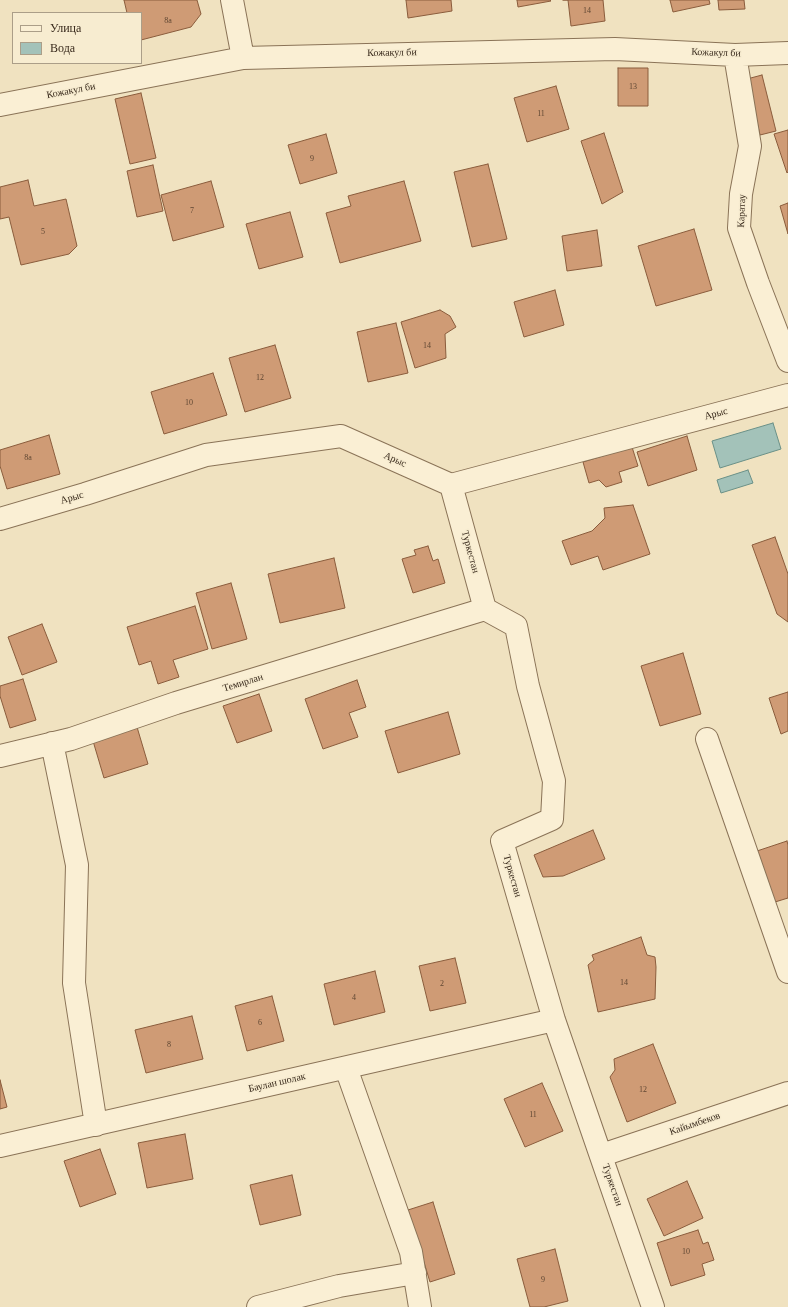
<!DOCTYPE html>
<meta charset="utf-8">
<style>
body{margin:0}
#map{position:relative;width:788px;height:1307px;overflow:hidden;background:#f0e2c0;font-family:Georgia,serif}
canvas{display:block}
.legend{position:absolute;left:12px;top:12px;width:130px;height:52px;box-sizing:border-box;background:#f7ecd0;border:1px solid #ab9e88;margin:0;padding:5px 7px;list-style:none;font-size:12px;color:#392a1c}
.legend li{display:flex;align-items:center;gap:8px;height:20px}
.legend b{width:20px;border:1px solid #ab9e88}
</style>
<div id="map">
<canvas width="788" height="1307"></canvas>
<ul class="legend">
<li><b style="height:5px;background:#faefd4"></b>Улица</li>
<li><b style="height:11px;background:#a3c2b9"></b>Вода</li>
</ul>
</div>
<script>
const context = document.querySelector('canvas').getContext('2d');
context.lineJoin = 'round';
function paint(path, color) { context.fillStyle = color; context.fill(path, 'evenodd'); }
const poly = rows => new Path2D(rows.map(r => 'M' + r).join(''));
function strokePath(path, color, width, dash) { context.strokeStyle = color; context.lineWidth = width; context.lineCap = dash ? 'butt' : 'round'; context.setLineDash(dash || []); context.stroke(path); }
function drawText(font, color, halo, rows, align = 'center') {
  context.font = font + ' Georgia,serif'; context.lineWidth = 3; context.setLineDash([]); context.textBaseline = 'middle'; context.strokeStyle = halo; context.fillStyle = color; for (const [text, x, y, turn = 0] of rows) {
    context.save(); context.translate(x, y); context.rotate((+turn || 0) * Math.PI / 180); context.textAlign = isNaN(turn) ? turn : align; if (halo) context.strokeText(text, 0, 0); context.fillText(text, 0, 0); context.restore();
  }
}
const water = poly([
 [773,423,781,449,720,468,712,441,773,423],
 [748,470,753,483,721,493,717,480,748,470]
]);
paint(water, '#a3c2b9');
strokePath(water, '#6a9087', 1);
const building = poly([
 [124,0,197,0,201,14,191,27,141,40,141,13,127,13,124,0],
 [406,0,451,0,452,11,408,18,406,0],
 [517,0,550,0,551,1,518,7,517,0],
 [563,0,603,0,605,21,571,26,568,0,563,0],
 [670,0,709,0,710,4,673,12,670,0],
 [718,0,744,0,745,9,719,10,718,0],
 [618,68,648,68,648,106,618,106,618,68],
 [762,75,776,131,760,135,747,79,762,75],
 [556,86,569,129,527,142,514,98,556,86],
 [141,93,156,158,130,164,115,99,141,93],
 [788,130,788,172,787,173,774,134,788,130],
 [604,133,623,192,602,204,581,141,604,133],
 [326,134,337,173,300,184,288,145,326,134],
 [488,164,507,239,472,247,454,172,488,164],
 [153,165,163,211,137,217,127,171,153,165],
 [28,180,34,206,66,199,77,246,69,254,21,265,9,217,0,219,0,187,28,180],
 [211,181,224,227,173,241,161,195,211,181],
 [404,181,421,241,340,263,326,213,351,206,348,196,404,181],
 [788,203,788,234,780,206,788,203],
 [290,212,303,257,259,269,246,224,290,212],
 [694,229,712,290,656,306,638,246,694,229],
 [597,230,602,266,567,271,562,236,597,230],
 [555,290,564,325,524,337,514,302,555,290],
 [440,310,450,316,456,327,445,334,446,358,415,368,401,322,440,310],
 [396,323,408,373,368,382,357,332,396,323],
 [275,345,291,398,245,412,229,358,275,345],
 [213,373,227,415,164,434,151,392,213,373],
 [49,435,60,474,7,489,0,466,0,450,49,435],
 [687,436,697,470,648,486,637,452,687,436],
 [632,447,638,466,619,472,622,482,606,487,599,480,589,483,583,462,632,447],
 [633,505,650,554,603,570,598,556,571,565,562,541,592,531,605,518,604,508,633,505],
 [775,537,788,574,788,622,777,614,752,545,775,537],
 [428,546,433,561,438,559,445,583,413,593,402,559,416,555,414,550,428,546],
 [334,558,345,608,280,623,268,574,334,558],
 [231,583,247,639,212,649,196,593,231,583],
 [195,606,208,649,173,660,179,677,158,684,151,661,139,665,127,627,195,606],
 [42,624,57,662,22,675,8,637,42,624],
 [683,653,701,714,660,726,641,666,683,653],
 [23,679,36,720,10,728,0,696,0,686,23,679],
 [357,680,366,707,349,713,358,737,323,749,305,699,357,680],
 [788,692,788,731,781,734,769,698,788,692],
 [259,694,272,731,237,743,223,706,259,694],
 [448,712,460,754,398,773,385,731,448,712],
 [137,727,148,764,104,778,93,741,137,727],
 [593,830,605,859,563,876,543,877,534,855,593,830],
 [787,841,788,845,788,898,775,902,757,851,787,841],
 [641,937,647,955,655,957,656,967,655,999,598,1012,588,965,594,960,592,955,641,937],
 [455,958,466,1003,430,1011,419,966,455,958],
 [375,971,385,1012,334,1025,324,984,375,971],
 [272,996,284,1041,247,1051,235,1006,272,996],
 [192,1016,203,1059,146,1073,135,1030,192,1016],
 [653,1044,676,1103,627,1122,610,1077,615,1070,614,1059,653,1044],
 [0,1080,7,1107,0,1109,0,1080],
 [542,1083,563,1131,525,1147,504,1099,542,1083],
 [185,1134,193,1179,147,1188,138,1143,185,1134],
 [100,1149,116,1194,80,1207,64,1161,100,1149],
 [292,1175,301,1215,260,1225,250,1185,292,1175],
 [687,1181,703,1218,664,1236,647,1199,687,1181],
 [433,1202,455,1274,430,1282,408,1210,433,1202],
 [698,1230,703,1244,708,1242,714,1260,702,1264,705,1275,671,1286,657,1243,698,1230],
 [555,1249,568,1301,544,1307,530,1307,517,1259,555,1249]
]);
paint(building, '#cf9b75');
strokePath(building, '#8a5c3c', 1);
const street = poly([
 [232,0,243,58],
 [735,55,750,146,741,194,739,228,758,283,788,361],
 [0,105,243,58,615,49,735,55,788,53],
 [451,485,485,609,516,626,528,686,554,781,552,819,502,841,554,1020,653,1307],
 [0,519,85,494,206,455,341,436,451,485,788,395],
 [707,739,788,972],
 [52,743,77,865,74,983,96,1125],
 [0,756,71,739,176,703,485,609],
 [346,1068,411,1252,420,1307],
 [0,1146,554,1020],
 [602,1155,788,1093],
 [258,1307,339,1286,415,1273]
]);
strokePath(street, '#8a7357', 24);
strokePath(street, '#faefd4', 22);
drawText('8px', '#5e4632', null, [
 ["14",587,11],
 ["8а",168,21],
 ["13",633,87],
 ["11",541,114],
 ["9",312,159],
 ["7",192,211],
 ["5",43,232],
 ["14",427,346],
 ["12",260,378],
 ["10",189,403],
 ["8а",28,458],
 ["14",624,983],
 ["2",442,984],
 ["4",354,998],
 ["6",260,1023],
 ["8",169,1045],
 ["12",643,1090],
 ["11",533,1115],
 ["10",686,1252],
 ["9",543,1280]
]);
drawText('10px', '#392a1c', '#f7ecd0', [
 ["Кожакул би",392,53,-1],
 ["Кожакул би",716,53,2],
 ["Кожакул би",71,91,-11],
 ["Каратау",742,211,-88],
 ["Арыс",716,414,-15],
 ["Арыс",395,460,24],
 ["Арыс",72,498,-16],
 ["Туркестан",470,552,75],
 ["Темирлан",243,683,-17],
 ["Туркестан",512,876,74],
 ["Баулан шолак",277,1083,-13],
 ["Кайымбеков",695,1124,-19],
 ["Туркестан",612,1185,71]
]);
</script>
